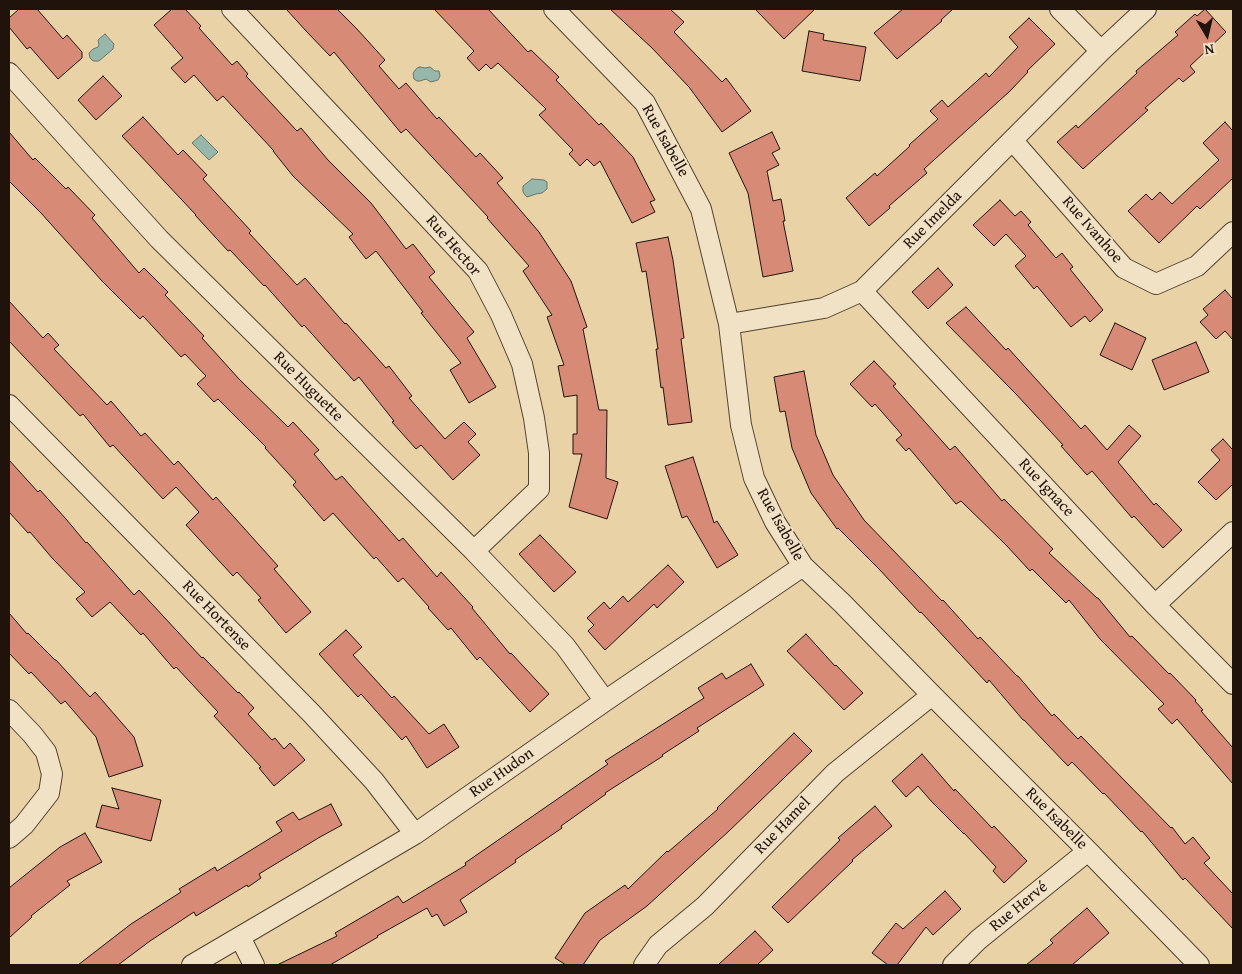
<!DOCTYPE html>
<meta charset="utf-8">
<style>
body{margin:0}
#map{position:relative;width:1242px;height:974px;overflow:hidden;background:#e9d3a6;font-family:"Gentium Book Plus",serif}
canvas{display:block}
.frame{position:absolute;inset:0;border:10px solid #20130b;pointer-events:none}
.north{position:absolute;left:1182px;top:10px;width:50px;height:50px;-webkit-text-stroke:4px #f1e2c5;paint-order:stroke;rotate:171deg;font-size:14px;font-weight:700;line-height:20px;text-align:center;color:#20130b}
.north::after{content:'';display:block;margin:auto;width:18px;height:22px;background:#20130b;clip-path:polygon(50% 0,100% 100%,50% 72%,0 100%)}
</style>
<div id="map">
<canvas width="1242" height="974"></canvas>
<div class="frame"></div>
<div class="north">N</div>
</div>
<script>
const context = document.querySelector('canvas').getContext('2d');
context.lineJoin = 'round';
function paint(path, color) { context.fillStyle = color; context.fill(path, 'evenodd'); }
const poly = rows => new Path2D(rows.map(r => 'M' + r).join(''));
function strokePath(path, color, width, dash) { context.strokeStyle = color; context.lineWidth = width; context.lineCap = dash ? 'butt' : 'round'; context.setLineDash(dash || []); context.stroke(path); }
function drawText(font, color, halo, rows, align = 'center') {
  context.font = font + ' "Gentium Book Plus",serif'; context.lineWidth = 4; context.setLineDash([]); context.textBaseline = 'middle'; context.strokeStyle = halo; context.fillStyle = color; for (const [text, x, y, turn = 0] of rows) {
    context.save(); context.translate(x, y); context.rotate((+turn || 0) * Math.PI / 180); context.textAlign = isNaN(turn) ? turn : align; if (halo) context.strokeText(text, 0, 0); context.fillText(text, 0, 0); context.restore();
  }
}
const water = poly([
 [105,34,114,44,113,49,99,61,93,61,90,58,89,53,93,49,98,47,99,45,98,40,105,34],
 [420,67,425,68,430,67,435,71,439,71,440,76,438,80,431,82,426,79,420,81,417,81,414,79,413,73,417,68,420,67],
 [201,135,218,152,209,160,192,143,201,135],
 [532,179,544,180,547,182,547,189,542,193,536,194,527,197,525,195,523,192,523,186,532,179]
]);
paint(water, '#97b7ab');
strokePath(water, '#67756b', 1);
const building = poly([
 [19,9,37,9,63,39,67,35,82,52,82,58,58,79,30,47,27,49,9,27,9,18,19,9],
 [172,9,185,9,201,26,199,28,232,65,237,61,248,74,246,76,297,131,301,128,328,160,371,203,406,249,413,244,435,272,429,277,474,332,467,338,496,387,469,403,450,370,461,363,421,313,423,312,376,251,366,259,349,237,353,234,293,176,273,151,274,151,223,96,217,101,194,75,185,83,171,68,183,58,154,25,172,9],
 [286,9,337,9,357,29,385,60,379,66,399,89,406,83,437,119,439,117,476,157,480,153,503,178,497,183,539,232,571,281,587,327,583,329,599,410,607,410,606,478,618,482,607,519,569,507,582,454,573,454,573,434,577,434,577,395,564,397,558,366,564,365,547,317,552,315,523,271,529,266,487,218,488,217,406,129,401,133,334,52,330,56,307,32,286,9],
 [434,9,488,9,528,52,531,50,559,77,556,80,599,125,601,123,633,157,655,200,650,202,655,212,632,223,600,161,594,166,587,159,580,166,569,154,573,150,539,115,546,109,498,63,491,69,486,64,479,71,467,58,474,51,434,9],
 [610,9,670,9,684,22,674,32,722,82,726,78,751,111,722,132,689,87,652,48,610,9],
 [755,9,815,9,784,39,755,9],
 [903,9,953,9,941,20,942,21,897,59,874,33,903,9],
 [1205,9,1226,32,1190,66,1195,72,1183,82,1179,78,1145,108,1148,110,1083,169,1057,142,1076,125,1078,128,1137,73,1136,71,1178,35,1175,32,1195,14,1197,16,1205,9],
 [1029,18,1055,44,1027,71,1028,72,1010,91,924,169,927,173,889,206,890,208,869,226,846,198,875,173,877,176,910,146,909,145,938,119,930,111,942,100,948,107,986,73,989,77,1018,47,1009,37,1029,18],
 [809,31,824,34,823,40,866,47,860,81,802,71,809,31],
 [103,76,122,96,96,120,78,100,103,76],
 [143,117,178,155,183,150,207,175,203,179,251,231,249,233,297,285,305,278,345,324,346,323,386,368,389,366,412,396,409,398,445,439,464,422,476,434,468,442,480,455,453,480,421,445,416,449,392,422,394,421,359,377,354,381,304,325,302,327,265,285,264,286,230,250,228,251,195,215,196,215,122,136,143,117],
 [1225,122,1233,131,1233,178,1200,209,1197,206,1159,243,1128,211,1146,194,1152,200,1160,192,1172,204,1219,160,1203,143,1225,122],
 [9,132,33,160,35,158,66,189,68,187,95,215,92,218,139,273,144,268,168,292,165,295,204,336,202,338,239,379,288,427,293,422,319,450,314,454,336,480,342,476,399,541,403,538,437,577,441,572,473,607,472,608,510,654,511,653,549,694,530,712,480,657,477,660,451,628,448,630,428,608,429,607,403,578,398,582,376,557,374,559,333,513,324,521,293,485,296,482,265,448,266,447,218,399,214,402,197,384,206,376,185,354,181,357,143,316,140,319,102,281,41,213,9,181,9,132],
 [772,132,780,149,772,153,779,165,767,171,773,201,781,199,785,221,783,221,793,271,763,277,748,193,729,153,772,132],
 [1000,200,1015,216,1021,211,1031,222,1028,225,1056,258,1062,253,1073,267,1070,269,1103,310,1090,322,1085,316,1071,327,1037,286,1034,289,1015,266,1026,256,1006,234,994,246,973,225,1000,200],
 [668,237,673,260,684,338,681,339,692,422,668,425,663,387,661,388,656,349,658,349,646,271,642,272,636,243,668,237],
 [938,268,953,285,928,309,912,292,938,268],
 [1225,290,1233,299,1233,340,1225,331,1216,339,1200,322,1208,315,1203,309,1225,290],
 [9,301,43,338,48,333,59,345,54,349,107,405,111,401,141,436,145,433,174,465,178,461,213,500,216,497,278,566,274,569,311,612,286,633,258,600,261,598,237,572,233,576,186,525,199,512,176,487,163,499,113,445,110,447,83,414,80,416,9,341,9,301],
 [966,307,1006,350,1008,348,1081,429,1085,425,1107,450,1129,425,1141,436,1118,462,1154,505,1156,503,1182,530,1163,548,1134,516,1132,518,1092,471,1087,475,1061,446,1063,445,1015,393,946,323,966,307],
 [1115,323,1146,338,1132,370,1100,355,1115,323],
 [1196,342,1209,372,1164,390,1152,360,1196,342],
 [874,361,896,384,893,386,950,450,955,446,1002,501,1004,499,1053,549,1049,553,1097,598,1098,598,1130,637,1132,636,1169,674,1170,673,1196,700,1195,701,1203,710,1201,711,1233,748,1233,784,1177,719,1172,724,1158,709,1164,704,1100,639,1069,600,1066,603,1032,569,1030,571,1006,545,961,501,956,504,909,448,906,451,896,440,902,435,875,404,872,407,850,384,874,361],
 [804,371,816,435,833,475,864,520,942,601,943,600,978,639,980,637,1017,676,1018,676,1052,716,1054,714,1078,739,1081,736,1171,828,1172,827,1185,844,1193,837,1210,858,1204,863,1233,894,1233,929,1185,878,1183,880,1142,831,1141,832,1104,793,1103,794,1072,762,1068,766,1024,720,1023,720,989,680,987,683,921,612,920,613,878,568,838,528,837,529,811,493,792,448,785,411,780,412,774,377,804,371],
 [1223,439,1232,449,1233,447,1233,484,1216,500,1198,482,1220,460,1211,450,1223,439],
 [693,457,714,523,717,521,738,555,717,568,687,516,682,518,665,466,693,457],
 [9,460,38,492,40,490,66,519,86,543,87,542,134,595,139,590,202,658,203,657,238,693,239,692,254,708,248,714,272,740,275,738,284,749,290,743,305,760,274,786,259,768,261,767,214,716,218,712,176,667,174,669,143,633,141,635,110,602,92,617,76,599,85,592,52,558,30,532,28,533,9,512,9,460],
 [540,535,576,572,554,592,519,554,540,535],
 [668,565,684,582,657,608,654,604,605,650,588,631,594,625,587,618,604,602,610,609,623,596,628,602,668,565],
 [9,613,27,634,28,633,55,660,56,660,90,697,95,692,134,737,143,766,109,777,96,737,65,701,61,704,31,672,29,674,9,653,9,613],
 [346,630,362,647,353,655,392,698,394,696,429,734,444,724,459,747,427,768,406,736,402,740,361,694,358,697,319,654,346,630],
 [806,634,835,666,836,665,863,693,844,710,787,651,806,634],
 [751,664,764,685,697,728,699,731,662,755,663,756,605,793,606,794,561,826,562,828,515,860,516,862,460,900,467,912,444,926,437,914,432,917,427,908,377,936,378,937,330,965,277,965,337,936,335,933,398,896,403,903,466,865,465,863,608,764,605,761,704,698,698,688,722,673,726,679,751,664],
 [794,733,812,751,729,831,696,861,647,906,600,940,583,965,566,965,555,958,585,913,625,885,628,889,667,851,668,852,718,809,717,808,794,733],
 [922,754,954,791,955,789,992,828,994,826,1027,861,1004,883,993,871,996,867,964,833,964,834,932,802,918,786,906,797,892,781,922,754],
 [112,788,161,800,151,841,96,827,102,805,119,809,112,788],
 [331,804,342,825,320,837,259,874,261,878,248,887,247,885,196,916,194,912,150,941,118,965,78,965,131,924,181,892,179,889,215,867,217,871,282,831,276,822,293,812,299,820,331,804],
 [875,806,892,826,852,860,853,861,788,923,772,907,840,840,838,838,875,806],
 [85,833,102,862,67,881,70,885,31,916,32,917,9,938,9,888,60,847,85,833],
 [945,891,961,909,933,935,926,927,897,965,888,965,872,953,896,923,903,929,945,891],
 [1087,908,1109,933,1072,965,1026,965,1053,943,1050,940,1087,908],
 [755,931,773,950,757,965,718,965,755,931]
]);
paint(building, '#d78a75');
strokePath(building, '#20130b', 1);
const street = poly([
 [232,9,478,271,501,315,522,364,534,418,539,453,539,489,474,551],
 [554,9,645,103,701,209,729,324,741,425,754,478,775,522,803,566,842,603,932,695,1088,851,1199,965],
 [1060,9,1101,51],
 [9,73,159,239,474,551,565,646,605,701],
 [1013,141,1124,268,1156,284,1197,266,1233,232],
 [862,291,1155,605,1233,684],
 [729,324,824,308,862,291,1101,51,1146,9],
 [9,405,312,714,374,781,415,834],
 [1155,605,1233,532],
 [9,710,32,734,46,752,52,774,49,793,24,825,9,838],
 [240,937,254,965],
 [192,965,415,834,605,701,803,566],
 [644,965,658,945,705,906,835,773,932,695],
 [953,965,978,940,1088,851]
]);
strokePath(street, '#524332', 22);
strokePath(street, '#f1e2c5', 20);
drawText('16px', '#20130b', '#f1e2c5', [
 ["Rue Isabelle",665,141,61],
 ["Rue Imelda",933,220,-45],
 ["Rue Ivanhoe",1092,230,49],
 ["Rue Hector",453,246,49],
 ["Rue Huguette",308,387,45],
 ["Rue Ignace",1046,488,47],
 ["Rue Isabelle",780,525,61],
 ["Rue Hortense",216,616,46],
 ["Rue Hudon",502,773,-35],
 ["Rue Isabelle",1056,819,45],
 ["Rue Hamel",783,826,-46],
 ["Rue Hervé",1019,907,-39]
]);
</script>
